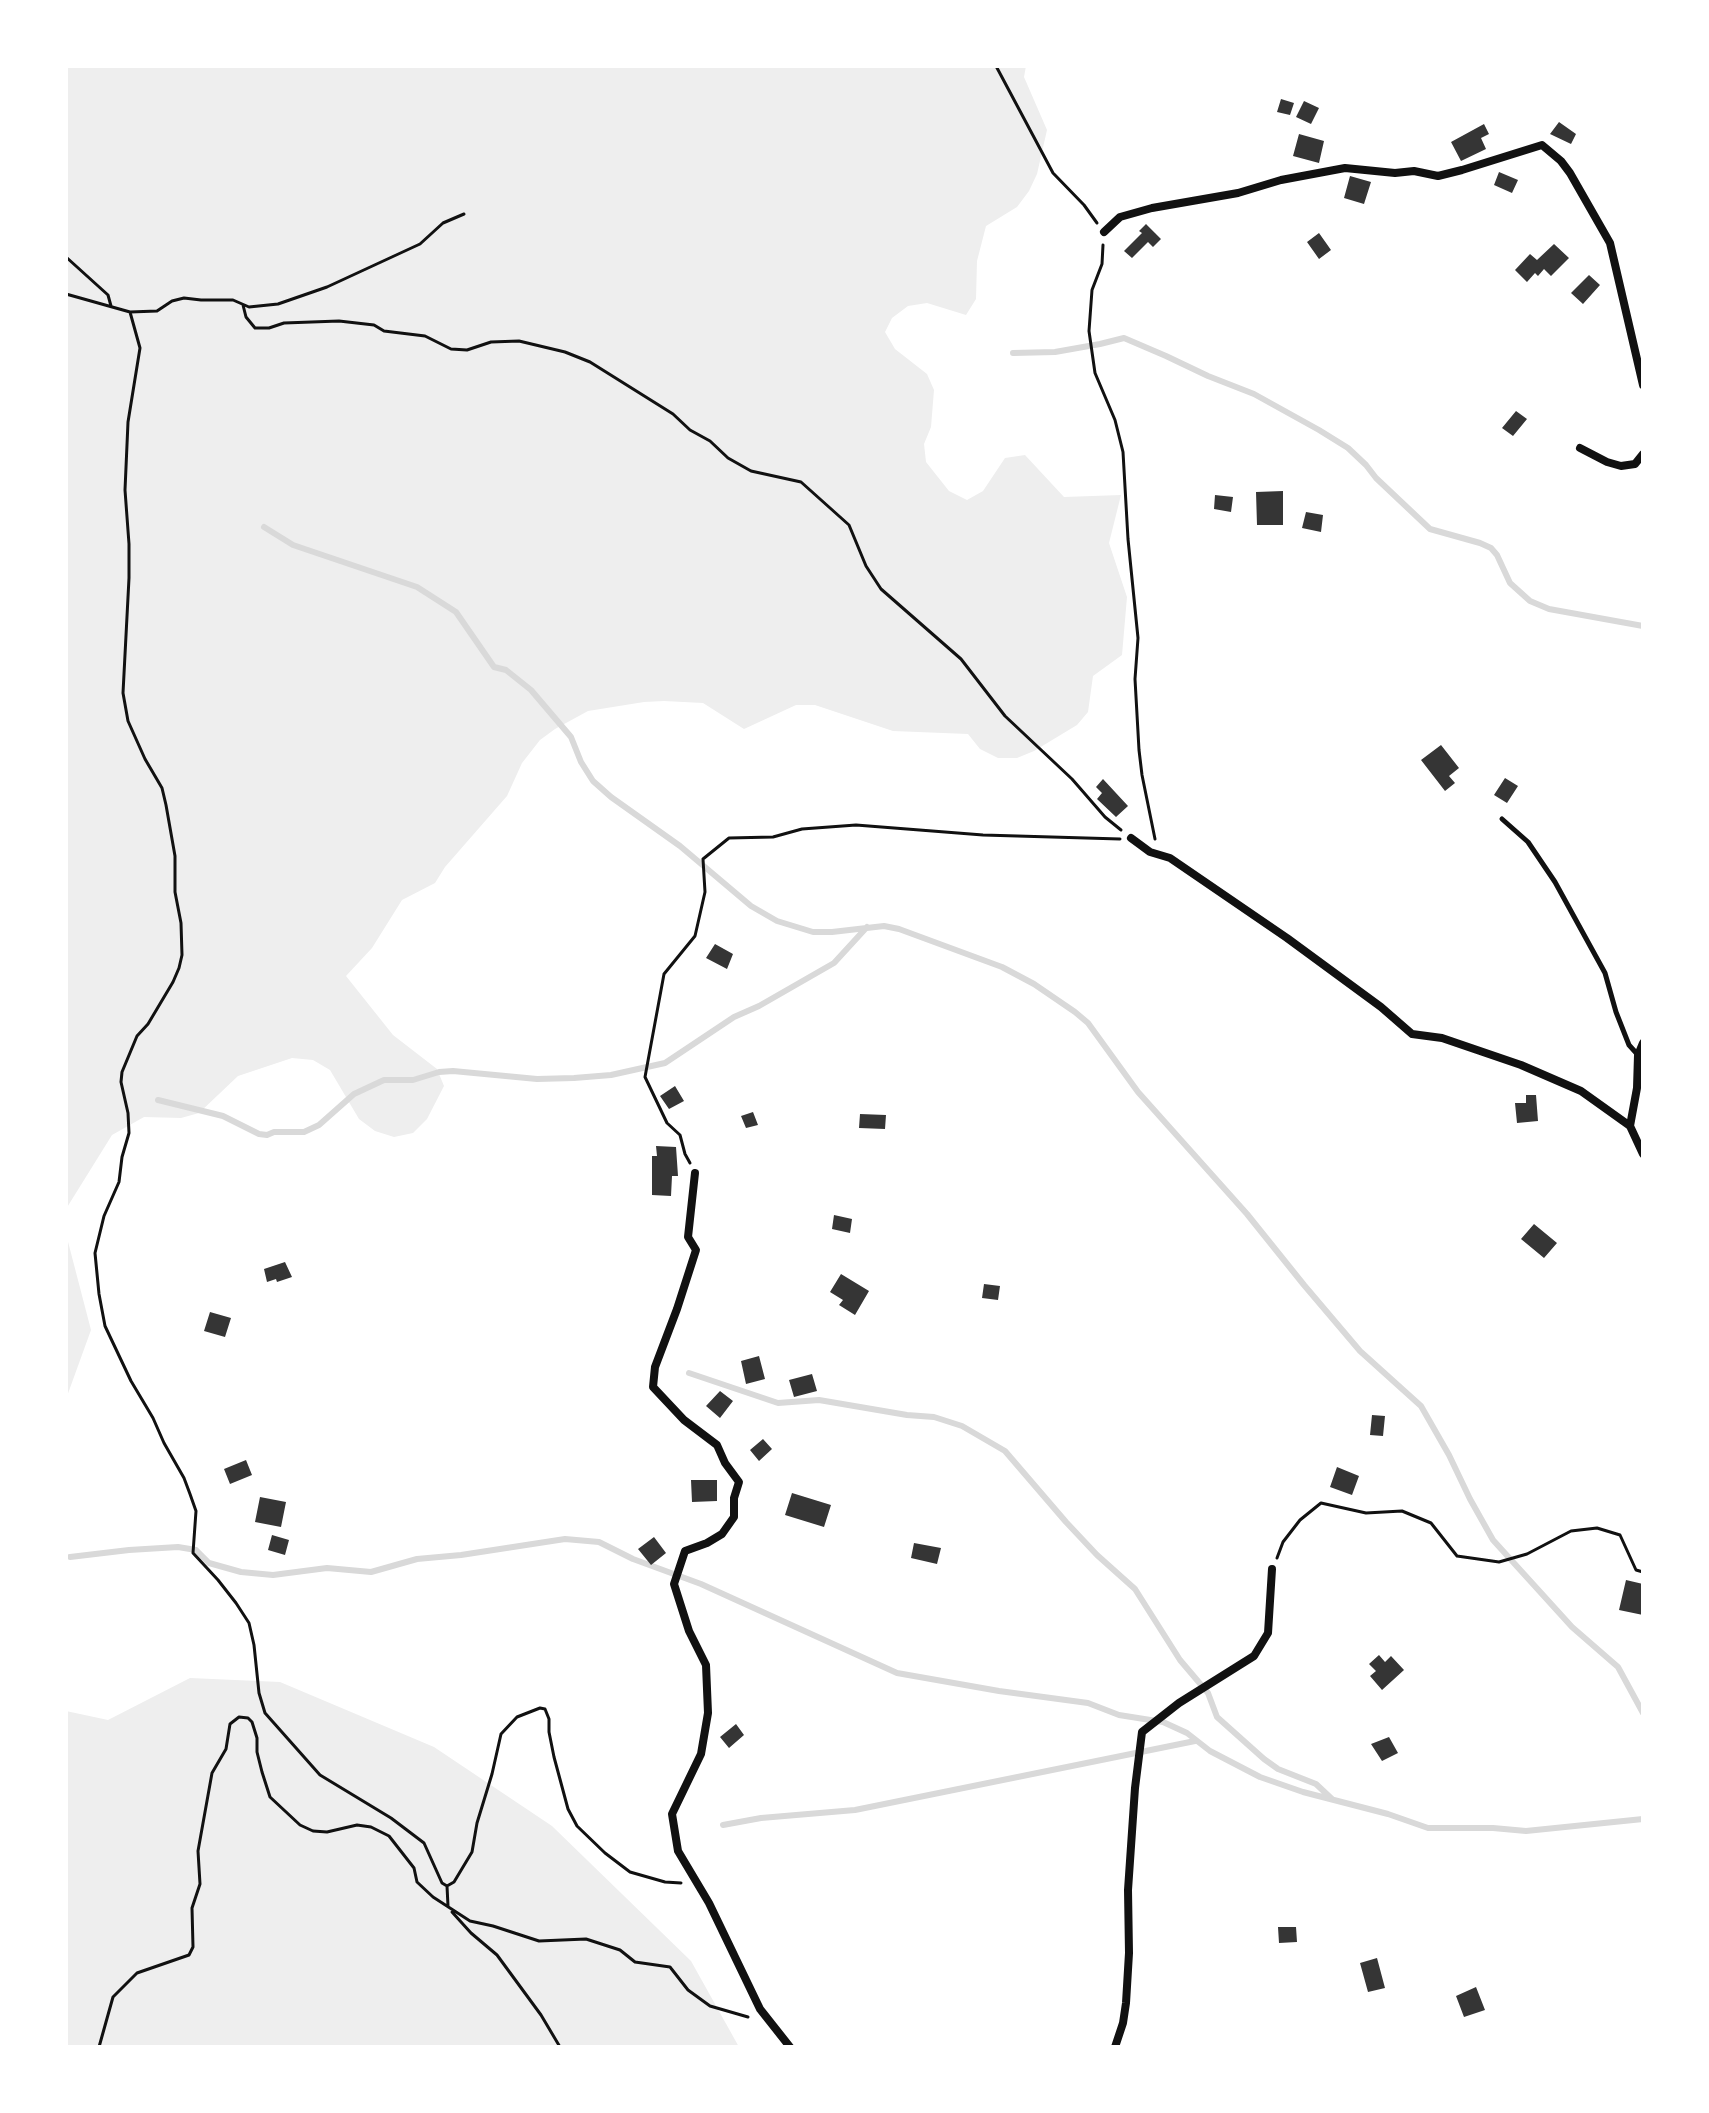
<!DOCTYPE html>
<style>
body{margin:0}
#map{position:relative;width:1709px;height:2113px;overflow:hidden;background:#fff;font-family:"Times New Roman",serif}
canvas{display:block}
.frame{position:absolute;inset:0;border:68px solid #fff;pointer-events:none}
</style>
<div id="map">
<canvas width="1709" height="2113"></canvas>
<div class="frame"></div>
</div>
<script>
const context = document.querySelector('canvas').getContext('2d');
context.lineJoin = 'round';
function paint(path, color) { context.fillStyle = color; context.fill(path, 'evenodd'); }
const poly = rows => new Path2D(rows.map(r => 'M' + r).join(''));
function strokePath(path, color, width, dash) { context.strokeStyle = color; context.lineWidth = width; context.lineCap = dash ? 'butt' : 'round'; context.setLineDash(dash || []); context.stroke(path); }
paint(poly([
 [66,66,1026,66,1024,77,1047,130,1037,174,1029,191,1017,207,986,226,977,261,976,299,966,315,927,303,908,306,892,318,885,332,895,349,927,374,934,390,931,427,924,444,926,462,949,491,967,500,983,491,1005,458,1025,455,1064,497,1121,495,1109,543,1127,597,1122,655,1093,676,1088,712,1077,725,1034,751,1017,758,998,758,980,749,968,734,893,731,815,705,796,705,744,729,703,703,664,701,644,702,588,711,555,729,540,740,522,763,507,796,445,867,435,883,402,900,372,948,346,976,393,1035,437,1069,444,1086,427,1119,413,1133,394,1137,375,1131,359,1119,330,1070,313,1060,292,1058,238,1076,199,1113,181,1118,144,1117,112,1135,66,1209],
 [66,1234,91,1330,66,1399],
 [190,1678,280,1682,434,1747,552,1826,691,1961,739,2047,66,2047,66,1711,108,1720]
]), '#eee');
strokePath(poly([
 [1013,353,1055,352,1100,344,1124,338,1166,356,1208,376,1254,394,1319,430,1348,448,1366,465,1376,478,1430,529,1480,543,1491,548,1497,555,1510,583,1530,601,1549,609,1643,626],
 [264,527,293,545,417,587,456,612,494,667,506,670,531,690,571,737,581,762,593,781,611,797,680,846,751,906,777,921,813,932,832,932,884,926,899,929,1002,967,1034,984,1075,1012,1088,1023,1138,1092,1247,1214,1304,1285,1360,1351,1421,1406,1449,1455,1470,1499,1493,1540,1572,1627,1618,1667,1643,1713],
 [158,1100,223,1116,259,1134,267,1135,274,1132,304,1132,319,1125,354,1094,384,1080,413,1080,439,1072,453,1071,537,1079,574,1078,611,1075,665,1063,734,1017,759,1006,834,963,867,927],
 [689,1373,778,1403,819,1400,907,1415,934,1417,962,1426,1005,1451,1066,1522,1097,1555,1135,1589,1180,1660,1208,1693,1217,1717,1264,1759,1278,1769,1316,1784,1332,1799],
 [70,1557,129,1550,178,1547,196,1550,209,1563,241,1572,273,1575,327,1568,371,1572,417,1559,461,1555,565,1539,599,1542,633,1559,701,1584,897,1673,999,1691,1088,1703,1119,1715,1163,1722,1187,1733,1210,1751,1260,1777,1303,1792,1388,1814,1428,1828,1493,1828,1526,1831,1643,1819],
 [723,1825,761,1818,855,1810,1195,1741]
]), '#d9d9d9', 6);
paint(poly([
 [1281,99,1294,103,1290,115,1277,112],
 [1304,101,1319,108,1311,124,1296,117],
 [1559,122,1576,134,1571,144,1550,134],
 [1484,124,1489,134,1481,138,1486,149,1461,161,1451,142],
 [1299,134,1324,141,1319,163,1293,156],
 [1499,172,1518,180,1512,193,1494,185],
 [1350,176,1371,182,1364,204,1344,198],
 [1146,224,1161,239,1153,247,1148,242,1132,258,1124,251,1142,233,1139,231],
 [1319,233,1331,250,1319,259,1307,242],
 [1554,244,1569,258,1551,276,1544,269,1538,276,1535,273,1527,282,1515,270,1530,254,1537,260],
 [1589,275,1600,285,1583,304,1571,293],
 [1516,411,1527,419,1513,436,1502,428],
 [1283,491,1283,525,1257,525,1256,492],
 [1215,495,1233,497,1231,512,1214,509],
 [1306,512,1323,515,1321,532,1302,528],
 [1441,745,1459,768,1449,776,1455,783,1445,791,1421,760],
 [1505,778,1518,786,1507,803,1494,795],
 [1103,779,1128,806,1116,817,1097,799,1102,793,1096,787],
 [715,944,733,954,727,969,706,958],
 [675,1086,684,1101,669,1109,660,1096],
 [1526,1095,1536,1095,1538,1121,1517,1123,1515,1103,1526,1103],
 [753,1112,758,1125,746,1128,741,1116],
 [860,1114,886,1115,885,1129,859,1128],
 [656,1146,676,1147,678,1176,672,1176,671,1196,652,1195,652,1156,657,1156],
 [834,1215,852,1219,850,1233,832,1229],
 [1534,1224,1557,1243,1544,1258,1521,1239],
 [285,1262,292,1277,277,1282,276,1279,267,1282,264,1269],
 [841,1274,869,1291,855,1315,839,1305,843,1300,830,1292],
 [984,1284,1000,1286,998,1300,982,1298],
 [210,1312,231,1318,225,1337,204,1331],
 [759,1356,765,1379,746,1384,741,1361],
 [812,1374,817,1391,794,1397,789,1380],
 [720,1391,733,1401,720,1418,706,1406],
 [1372,1415,1385,1416,1383,1436,1370,1435],
 [763,1439,772,1449,759,1461,750,1450],
 [246,1460,252,1475,230,1484,224,1469],
 [1337,1467,1359,1476,1352,1495,1330,1487],
 [691,1480,717,1480,717,1501,692,1502],
 [792,1493,831,1505,824,1527,785,1515],
 [260,1497,286,1502,281,1527,255,1522],
 [272,1535,289,1540,285,1555,268,1550],
 [654,1537,666,1553,651,1565,638,1549],
 [914,1543,941,1548,937,1564,911,1558],
 [1626,1580,1643,1584,1643,1615,1619,1610],
 [1379,1655,1385,1662,1391,1656,1404,1670,1382,1690,1370,1676,1376,1671,1369,1664],
 [736,1724,744,1735,729,1748,720,1737],
 [1389,1737,1398,1753,1382,1761,1371,1744],
 [1278,1927,1296,1927,1297,1942,1279,1943],
 [1377,1958,1385,1988,1368,1992,1360,1963],
 [1476,1987,1485,2010,1464,2017,1456,1996]
]), '#353535');
strokePath(poly([
 [996,66,1053,173,1084,205,1097,223],
 [1103,245,1102,264,1092,290,1089,331,1095,373,1115,420,1123,452,1128,539,1138,638,1135,679,1139,750,1142,775,1155,839],
 [66,257,108,295,111,306],
 [66,294,130,312,157,311,172,301,184,298,201,300,233,300,249,307,278,304,327,287,420,244,443,223,464,214],
 [243,305,246,317,255,328,269,328,284,323,339,321,374,325,384,331,425,336,451,349,467,350,491,342,519,341,565,352,590,362,673,414,690,430,710,441,728,458,751,471,801,482,849,525,866,566,881,589,961,659,1005,716,1072,779,1105,817,1121,830],
 [130,312,140,348,128,422,125,490,129,544,129,578,123,693,128,721,145,759,162,788,166,805,175,856,175,892,181,923,182,955,179,968,173,982,148,1024,137,1036,122,1072,121,1082,128,1113,129,1133,122,1157,119,1182,104,1216,95,1253,99,1294,105,1326,131,1381,153,1418,164,1443,184,1478,190,1494,196,1511,193,1553,218,1580,236,1603,249,1623,254,1645,259,1693,265,1713,320,1775,391,1818,424,1843,442,1883,447,1886,454,1882,472,1852,477,1823,492,1774,501,1734,517,1717,540,1708,545,1709,549,1719,549,1732,554,1757,568,1809,577,1826,605,1853,630,1872,665,1882,681,1883],
 [690,1163,685,1154,680,1135,667,1123,645,1077,664,974,695,936,705,892,703,859,729,838,773,837,802,829,856,825,983,835,1120,839],
 [1277,1558,1283,1542,1300,1520,1321,1503,1366,1513,1402,1511,1431,1523,1457,1556,1499,1562,1527,1554,1571,1531,1597,1528,1620,1535,1636,1570,1643,1572],
 [447,1886,448,1906],
 [452,1912,471,1933,497,1955,541,2015,560,2047],
 [99,2047,113,1997,137,1973,189,1955,193,1947,192,1908,200,1884,198,1851,212,1773,226,1749,230,1724,239,1717,248,1718,252,1722,257,1738,257,1752,262,1772,270,1797,300,1825,313,1831,327,1832,357,1825,371,1827,389,1836,414,1868,417,1882,433,1897,470,1921,493,1926,539,1941,586,1939,620,1950,635,1962,670,1967,688,1990,710,2006,748,2017]
]), '#111', 3);
strokePath(poly([
 [1502,819,1528,842,1555,882,1605,973,1616,1012,1629,1045,1638,1055]
]), '#111', 5);
strokePath(poly([
 [1104,232,1120,217,1152,208,1238,193,1281,180,1345,168,1395,173,1414,171,1438,176,1462,170,1542,145,1561,161,1570,173,1610,243,1643,385],
 [1580,448,1607,462,1621,466,1635,464,1643,454],
 [1131,838,1150,852,1170,858,1287,938,1381,1007,1412,1034,1442,1038,1521,1065,1581,1091,1630,1126,1643,1154],
 [1630,1126,1637,1088,1638,1055,1643,1043],
 [695,1173,688,1237,696,1250,677,1309,655,1367,653,1387,684,1420,717,1445,725,1463,739,1482,734,1498,734,1517,722,1534,707,1543,685,1551,674,1584,689,1631,706,1665,708,1713,701,1754,672,1814,678,1851,709,1903,760,2009,790,2047],
 [1115,2047,1123,2023,1126,2003,1129,1953,1128,1890,1135,1788,1142,1732,1179,1703,1254,1656,1268,1633,1272,1569]
]), '#111', 8);
</script>
